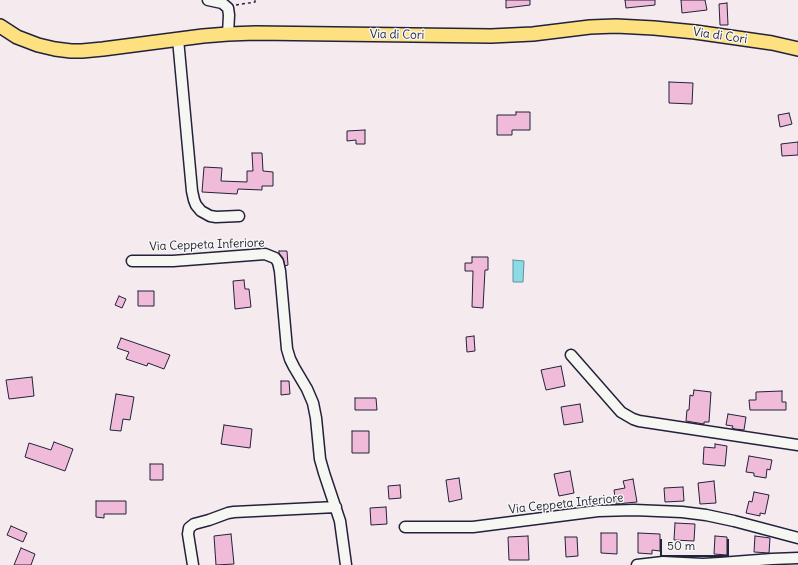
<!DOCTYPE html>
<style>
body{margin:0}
#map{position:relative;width:798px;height:565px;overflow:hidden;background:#f5eaed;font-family:Delius,sans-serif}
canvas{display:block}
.scale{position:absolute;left:660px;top:539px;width:69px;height:18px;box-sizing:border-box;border:2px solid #22223b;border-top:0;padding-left:5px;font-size:12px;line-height:14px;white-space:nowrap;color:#22223b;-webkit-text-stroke:3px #f6f6f2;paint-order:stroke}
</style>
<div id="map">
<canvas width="798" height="565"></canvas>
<div class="scale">50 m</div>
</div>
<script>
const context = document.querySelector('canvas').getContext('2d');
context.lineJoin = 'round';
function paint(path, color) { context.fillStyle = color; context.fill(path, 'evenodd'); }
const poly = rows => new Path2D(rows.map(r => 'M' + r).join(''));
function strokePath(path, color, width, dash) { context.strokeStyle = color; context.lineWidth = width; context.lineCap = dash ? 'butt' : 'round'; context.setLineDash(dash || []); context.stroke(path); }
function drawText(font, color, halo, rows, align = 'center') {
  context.font = font + ' Delius,sans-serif'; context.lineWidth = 3; context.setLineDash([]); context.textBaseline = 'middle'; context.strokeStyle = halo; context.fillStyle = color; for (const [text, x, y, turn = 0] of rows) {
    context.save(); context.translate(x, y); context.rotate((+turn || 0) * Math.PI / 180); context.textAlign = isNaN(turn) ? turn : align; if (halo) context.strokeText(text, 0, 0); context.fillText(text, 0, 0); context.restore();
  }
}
const water = poly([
 [513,260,524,261,523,282,513,282,513,260]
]);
paint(water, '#8adbe3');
strokePath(water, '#6091a0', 1);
const building = poly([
 [506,0,530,0,530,5,506,8,506,0],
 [625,0,655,0,655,5,626,8,625,0],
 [681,0,705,0,707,10,682,13,681,0],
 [727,3,728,25,720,25,719,4,727,3],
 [669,82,693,83,692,104,669,103,669,82],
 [516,112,530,112,530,130,512,130,512,135,497,135,497,115,516,115,516,112],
 [789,113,792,124,780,127,778,115,789,113],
 [365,130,365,144,356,144,356,140,347,141,347,131,365,130],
 [798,142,798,155,782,156,781,144,798,142],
 [252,153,262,153,263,171,273,172,273,186,262,186,262,190,238,189,237,194,202,192,204,167,222,168,221,181,247,182,247,171,253,171,252,153],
 [279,251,287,251,288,265,285,266,283,258,279,253,279,251],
 [472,257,488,257,488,270,485,270,483,308,472,307,473,271,465,271,465,263,472,263,472,257],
 [244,280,245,289,249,289,251,307,235,309,233,281,244,280],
 [138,291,154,291,154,306,138,306,138,291],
 [119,296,126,299,122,308,115,305,119,296],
 [474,336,475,351,467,352,466,337,474,336],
 [121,338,170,355,164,369,148,363,147,366,126,359,129,352,117,348,121,338],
 [561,366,565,386,546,390,541,370,561,366],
 [32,377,34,396,9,399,6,380,32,377],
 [281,381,289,381,290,394,281,395,281,381],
 [694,390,711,392,709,422,704,422,704,424,686,421,687,410,689,410,690,395,693,396,694,390],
 [782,391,782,402,786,402,786,410,750,410,749,400,756,400,756,392,782,391],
 [116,394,134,397,130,420,123,419,121,431,110,430,116,394],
 [355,398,376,398,377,410,355,410,355,398],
 [580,404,583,422,564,425,561,407,580,404],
 [728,414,746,417,744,430,735,429,732,428,733,426,726,425,728,414],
 [224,425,252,429,250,448,221,444,224,425],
 [352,431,369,431,369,453,352,453,352,431],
 [54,442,73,449,65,471,25,457,29,443,51,450,54,442],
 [715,444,727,446,725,466,703,464,704,447,715,448,715,444],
 [749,456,772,460,770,470,767,469,766,478,754,476,754,473,746,472,749,456],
 [150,464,163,464,163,480,150,480,150,464],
 [570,471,574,493,559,496,554,474,570,471],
 [459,478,462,499,449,502,446,480,459,478],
 [633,479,637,502,616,504,614,490,625,488,623,481,633,479],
 [714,481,716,503,700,504,698,483,714,481],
 [400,485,401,498,389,499,388,486,400,485],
 [683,487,684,501,665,502,664,488,683,487],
 [754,492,769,495,765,514,760,513,760,516,746,513,749,501,752,502,754,492],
 [96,501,126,501,126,514,104,514,104,518,96,517,96,501],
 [386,507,387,524,371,525,370,508,386,507],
 [675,523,695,524,694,541,674,540,675,523],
 [11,526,27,533,23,542,7,535,11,526],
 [601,533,617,533,617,554,601,553,601,533],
 [638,533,660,534,660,551,652,550,652,554,638,553,638,533],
 [231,534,234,564,216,565,214,536,231,534],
 [528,536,529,560,509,560,508,537,528,536],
 [715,536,727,537,727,555,714,554,715,536],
 [755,536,770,538,769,553,754,552,755,536],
 [565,537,577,537,578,556,566,557,565,537],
 [21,548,35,554,31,565,14,565,21,548]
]);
paint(building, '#efbbd8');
strokePath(building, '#22223b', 1);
const minor = poly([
 [208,0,222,3,228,8,229,15,228,34],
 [178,39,192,191,194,200,196,205,201,211,210,216,216,217,239,216],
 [132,261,173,261,265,254,275,258,278,262,280,271,287,349,290,359,294,367,307,389,313,403,316,418,320,459,324,473,340,521,346,565],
 [571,355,621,412,633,419,639,421,798,445],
 [405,527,473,527,598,511,634,510,682,512,706,515,734,521,798,538],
 [193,565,188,534,189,528,194,524,209,520,228,513,234,512,336,507],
 [637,565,663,562,703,564,720,563,772,559,798,558]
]);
const major = poly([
 [0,26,17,37,38,45,55,49,71,51,82,51,103,49,203,36,228,34,256,33,491,36,533,34,590,27,616,26,654,28,695,32,772,43,798,49]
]);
strokePath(minor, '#22223b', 13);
strokePath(major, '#22223b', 16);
strokePath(poly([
 [236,5,255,2,255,0]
]), '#22223b', 1.5, [3, 3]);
strokePath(minor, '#f6f6f2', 10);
strokePath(major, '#fde080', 13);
drawText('12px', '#22223b', '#f6f6f2', [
 ["Via di Cori",397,35,1],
 ["Via di Cori",720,36,8],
 ["Via Ceppeta Inferiore",207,245,-2],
 ["Via Ceppeta Inferiore",566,504,-6]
]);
</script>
